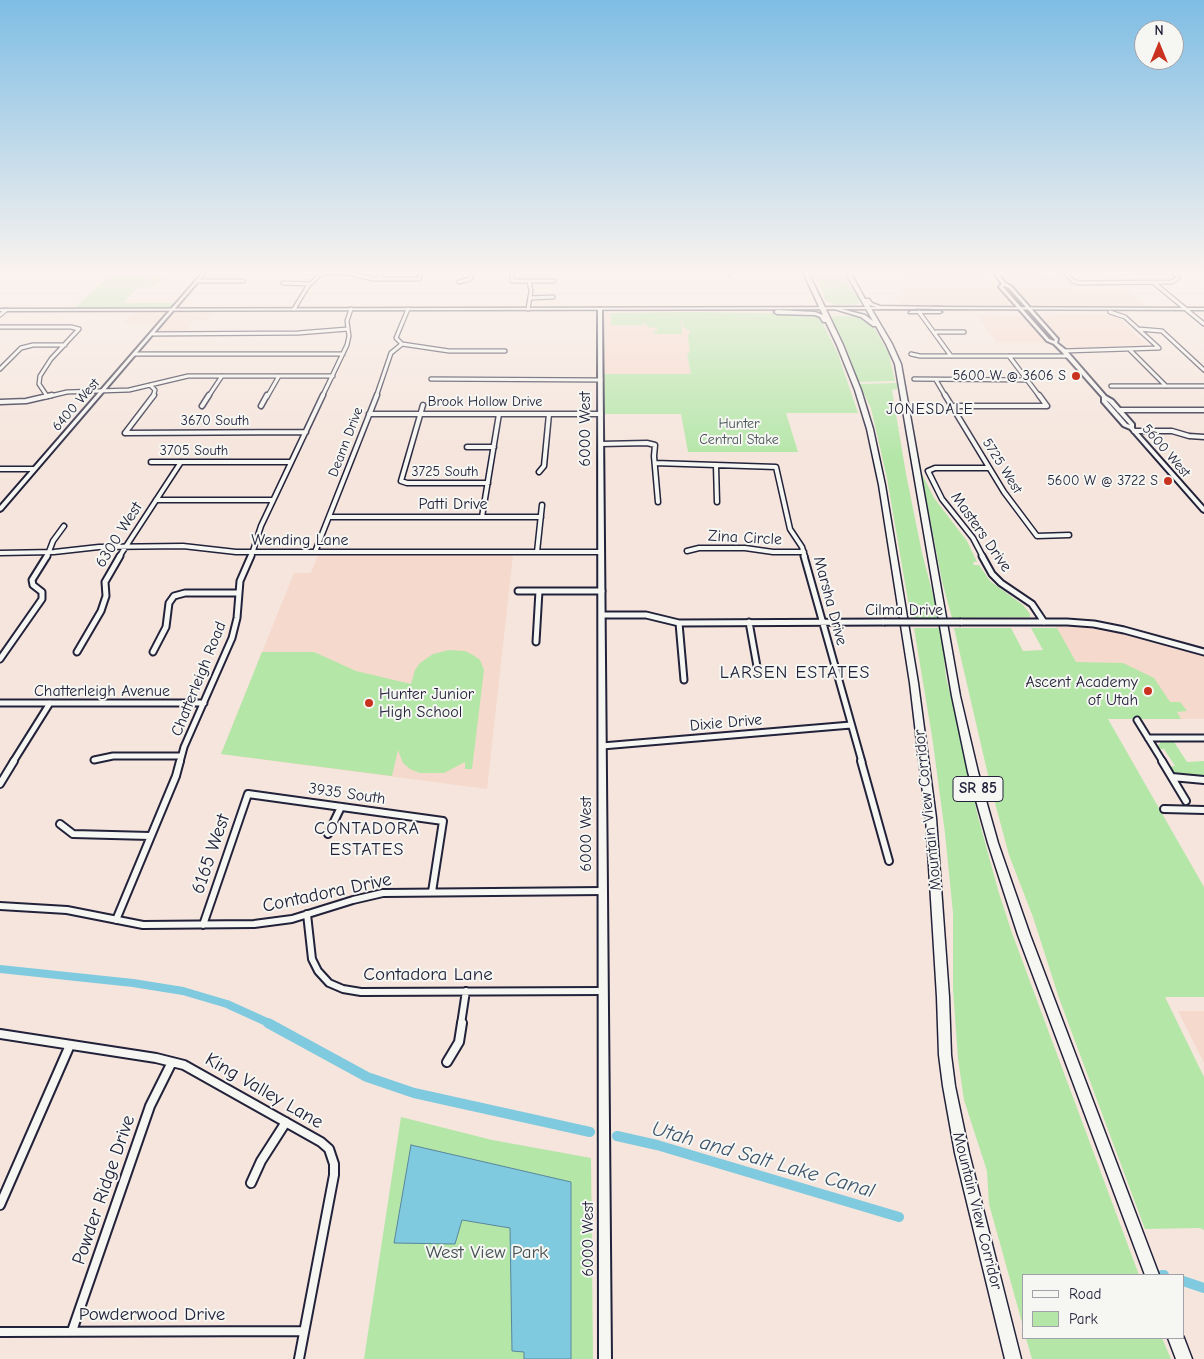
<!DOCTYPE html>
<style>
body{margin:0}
#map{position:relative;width:1204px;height:1359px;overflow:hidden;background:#f5e5dc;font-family:"Comic Neue",sans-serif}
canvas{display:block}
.legend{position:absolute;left:1022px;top:1274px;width:162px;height:65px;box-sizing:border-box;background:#f6f6f2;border:1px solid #a1a1a9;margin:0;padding:6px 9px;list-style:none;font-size:15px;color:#22223b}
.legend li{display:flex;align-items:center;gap:10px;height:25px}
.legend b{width:25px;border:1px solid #a1a1a9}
.north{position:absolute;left:1134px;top:20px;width:50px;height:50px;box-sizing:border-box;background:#f6f6f2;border:1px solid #a1a1a9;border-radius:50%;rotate:0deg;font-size:14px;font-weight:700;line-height:20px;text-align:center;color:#22223b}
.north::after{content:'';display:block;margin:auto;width:18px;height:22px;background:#c8321e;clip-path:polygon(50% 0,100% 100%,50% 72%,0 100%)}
</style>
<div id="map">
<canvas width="1204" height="1359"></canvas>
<ul class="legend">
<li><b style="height:6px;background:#f6f6f2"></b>Road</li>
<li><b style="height:14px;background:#b3e6a7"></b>Park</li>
</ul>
<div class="north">N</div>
</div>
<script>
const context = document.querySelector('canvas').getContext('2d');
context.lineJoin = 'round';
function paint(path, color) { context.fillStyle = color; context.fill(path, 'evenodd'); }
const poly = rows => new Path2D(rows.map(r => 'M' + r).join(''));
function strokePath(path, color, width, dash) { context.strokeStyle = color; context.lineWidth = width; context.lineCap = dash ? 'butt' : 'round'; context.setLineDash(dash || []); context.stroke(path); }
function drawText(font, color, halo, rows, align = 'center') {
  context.font = font + ' "Comic Neue",sans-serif'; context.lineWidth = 4; context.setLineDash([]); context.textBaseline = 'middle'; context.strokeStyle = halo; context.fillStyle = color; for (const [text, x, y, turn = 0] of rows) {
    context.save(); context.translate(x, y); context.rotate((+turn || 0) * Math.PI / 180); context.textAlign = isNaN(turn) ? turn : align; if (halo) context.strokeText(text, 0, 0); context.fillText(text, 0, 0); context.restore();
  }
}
paint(poly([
 [897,270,984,270,1012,305,901,306,895,296,904,296,899,287,908,287],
 [999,270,1043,270,1049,277,1064,277,1078,290,1128,290,1146,307,1033,306,1028,303],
 [135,310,215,310,207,321,193,321,184,332,158,333,165,323,123,323],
 [680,312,686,329,690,331,688,336,690,352,687,354,691,374,604,374,605,313],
 [1114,314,1150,348,1069,349,1042,317,1047,315],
 [976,315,1023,317,1046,343,997,343],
 [318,555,513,555,487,789,221,754,294,573,311,573],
 [1055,626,1080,627,1113,631,1204,656,1204,719,1109,719],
 [1178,1011,1204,1011,1204,1063]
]), '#f5d9cc');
paint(poly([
 [810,270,840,270,854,293,858,295,860,302,856,305,836,305,826,301,823,297,825,296,818,282],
 [108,276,165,277,154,287,137,288,123,303,175,303,171,308,75,308],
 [695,312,811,314,819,316,838,354,858,413,786,413,798,452,688,452,681,414,603,414,604,374,691,374,687,354,690,352,688,336,690,331,683,327,680,315,682,334,654,334,653,332,657,331,657,328,648,327,645,323,641,325,611,325,611,313],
 [834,316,859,316,871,322,889,354,895,381,859,382,845,345,832,323,831,319],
 [897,383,897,389,892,390,906,474,922,553,939,618,911,618,887,478,871,408,859,384],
 [921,472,934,498,967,541,977,562,973,562,974,565,979,565,990,581,1023,605,1030,614,1030,617,952,618,942,581],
 [914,628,941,628,946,678,960,730,977,813,998,890,1012,933,1139,1275,1023,1275,1023,1326,989,1204,987,1171,964,1100,958,1059,953,989,953,913,945,833,932,736],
 [954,628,1011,628,1023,651,1043,650,1031,628,1057,628,1076,662,1123,663,1154,678,1170,702,1180,702,1187,711,1177,712,1181,719,1108,719,1204,887,1204,997,1165,997,1204,1077,1204,1230,1200,1228,1145,1229,1059,998,1033,917,1009,855,991,788],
 [449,650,465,651,473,655,480,660,484,670,472,769,465,769,465,762,444,773,420,773,410,769,403,763,398,750,392,776,221,754,262,652,314,652,356,671,411,684,415,670,420,663,433,654],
 [1161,742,1174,742,1187,762,1204,761,1204,777,1179,775,1171,770,1169,767,1175,766,1164,749,1158,749,1157,747],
 [401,1117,492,1140,591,1158,593,1359,364,1359],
 [1026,1338,1162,1338,1171,1359,1032,1359]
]), '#b3e6a7');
const water = poly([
 [411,1145,571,1182,571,1359,524,1359,524,1352,512,1351,510,1228,462,1220,455,1244,394,1243,411,1145]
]);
paint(water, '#7fcadf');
strokePath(water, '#5a879d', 1);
strokePath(poly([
 [0,969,133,983,183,991,227,1004,271,1024]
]), '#7fcadf', 8);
strokePath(poly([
 [268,1023,367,1077,414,1093,590,1132],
 [617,1136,657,1145,899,1217],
 [1162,1275,1164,1275],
 [1183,1281,1204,1288]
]), '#7fcadf', 10);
const streetFar4 = poly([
 [512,270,512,281,554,281],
 [729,270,730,274],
 [1062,270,1073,281,1078,283,1172,282,1178,278,1172,270],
 [323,273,347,273,373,279,419,279,422,270],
 [378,279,382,270],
 [198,281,243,281],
 [459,282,470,279,473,270],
 [283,283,310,284],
 [1154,283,1204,324],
 [530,298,553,297],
 [294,309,308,286,324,271],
 [408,309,396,338,402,344,449,351,505,351],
 [528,309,531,291,529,281],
 [919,312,951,356],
 [0,315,6,310],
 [0,327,71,327,79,329,51,359,40,376,39,384,47,396],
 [1138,329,1162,331,1204,370],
 [936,332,964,332],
 [153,334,298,333,348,329],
 [1130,350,1166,386],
 [1064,351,1159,348,1125,317,1110,312],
 [135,354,343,354],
 [911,354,920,356,1068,356],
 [1009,356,1040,397],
 [0,369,21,348,33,345,65,345],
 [431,379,601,380],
 [914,379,1028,380],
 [936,380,946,397],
 [150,385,155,390,153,397],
 [1111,386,1204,386],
 [46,397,67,392,129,390,188,376,333,376],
 [208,397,222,376],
 [267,397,279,376],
 [322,397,347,345,349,336,347,321,351,309],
 [376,397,391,353,402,344]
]);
const streetFar3 = poly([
 [945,395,1004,492,1037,536,1069,535],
 [1039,395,1047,406],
 [0,402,26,401,52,395],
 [423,405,401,481,407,483,488,483],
 [202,406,209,395],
 [261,406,267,395],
 [952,406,1047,406],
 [1119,410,1204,410],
 [369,414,601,414],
 [1134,431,1172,431,1189,436,1204,437],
 [125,433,306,432],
 [125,433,154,395],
 [601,444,647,443,655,445,654,456,658,502],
 [467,447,494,447],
 [151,462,291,462],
 [655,463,776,467,790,529,802,547,805,557],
 [716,466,717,502],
 [0,469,34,469],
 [539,472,544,466,549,414],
 [156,500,273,500],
 [329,517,541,517],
 [482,517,499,414],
 [687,551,699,548,745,548,773,552,804,552],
 [315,552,377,395],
 [537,552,542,505],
 [0,553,54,552,99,547,183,546,236,552,601,552],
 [47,557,53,541,64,526],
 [119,557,181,462],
 [251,557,261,526,323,395],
 [983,557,973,538,942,499,928,471,935,468,989,468]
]);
const streetFar2 = poly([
 [804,556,862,762],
 [982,556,992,574,1001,583,1032,604,1044,622],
 [518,591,602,591],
 [602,615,646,615,679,623,884,622],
 [749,622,758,672],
 [961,622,1067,622,1094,624,1124,630,1204,652],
 [679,623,684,680],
 [536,642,539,591],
 [77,652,101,611,106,596,105,582,120,556],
 [153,652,166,627,169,603,174,596,185,593,238,593],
 [0,659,42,599,42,592,33,585,32,580,47,556],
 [0,703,204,703],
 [1137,720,1163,762],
 [1148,738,1204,738],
 [602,746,851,725],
 [94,760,113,756,181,756],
 [13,762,50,703],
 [180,762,184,747,232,638,237,618,240,581,251,556]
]);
const streetFar1 = poly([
 [861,761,889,861],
 [1162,761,1186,801],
 [1172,777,1204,780],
 [0,784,14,761],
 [1164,809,1204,810],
 [60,824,73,834,150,836],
 [328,834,341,807],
 [0,906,67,910,143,925,254,924,292,919,353,900,383,893,603,891],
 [307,914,312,959,318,971,329,983,343,989,361,992,603,991],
 [116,920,176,776,180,761],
 [203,925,248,794,443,821,432,892],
 [461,1024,466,991]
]);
const street = poly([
 [0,1034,156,1058,184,1065,321,1142,329,1149,334,1164,334,1175,299,1359],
 [447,1062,459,1042,462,1023],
 [251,1183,261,1161,286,1122],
 [0,1205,70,1045],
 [72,1331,150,1106,172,1062],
 [0,1332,304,1331]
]);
const secondary = poly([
 [205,270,208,270,2,510,0,511,0,506,205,270],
 [992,270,995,270,1005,283,1011,286,1058,339,1057,343,1066,350,1106,396,1113,400,1134,424,1134,428,1204,507,1204,512,1202,511,1130,429,1123,426,1102,402,1102,397,1062,352,1054,344,1047,341,1000,288,999,287,1002,284,992,270],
 [1004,286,1009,288,1055,340,1054,341,1049,339,1003,287,1004,286],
 [1106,400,1109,402,1130,425,1127,424,1106,400],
 [600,308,602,309,611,1359,599,1359,598,309,600,308]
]);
const primary = poly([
 [917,307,917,308,915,309,0,311,0,309,917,307],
 [934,307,1204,308,1204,310,932,309,932,308,934,307],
 [911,311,940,311,942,312,940,313,909,313,909,312,911,311]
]);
const highway = poly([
 [802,270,807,270,843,345,861,390,873,429,885,485,918,683,936,818,949,997,951,1055,955,1086,969,1153,1021,1359,1005,1359,955,1153,943,1086,939,1055,937,997,926,818,910,683,879,485,867,429,855,390,837,345,826,322,823,322,820,317,815,315,777,314,774,312,777,310,815,312,823,315,802,270],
 [844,270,849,270,865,299,869,299,872,303,880,306,942,307,944,308,942,309,880,308,869,305,892,344,901,364,960,696,978,772,998,843,1030,935,1159,1275,1145,1275,1018,935,988,843,968,772,952,696,895,364,886,344,876,326,873,326,861,317,831,308,833,307,865,315,873,321,844,270],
 [1183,1336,1184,1338,1192,1359,1176,1359,1168,1338,1183,1338,1183,1336]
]);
strokePath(streetFar4, '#22223b', 5.5);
strokePath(streetFar3, '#22223b', 7);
strokePath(streetFar2, '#22223b', 9);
strokePath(streetFar1, '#22223b', 10);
strokePath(street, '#22223b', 12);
strokePath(secondary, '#22223b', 4);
strokePath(primary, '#22223b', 3);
strokePath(highway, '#22223b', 3);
strokePath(streetFar4, '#f6f6f2', 3);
strokePath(streetFar3, '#f6f6f2', 4);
strokePath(streetFar2, '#f6f6f2', 5);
strokePath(streetFar1, '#f6f6f2', 6);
strokePath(street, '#f6f6f2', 8);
paint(secondary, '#f6f6f2');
paint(primary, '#f6f6f2');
paint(highway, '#f6f6f2');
const streetBridge = poly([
 [884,622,961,622]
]);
strokePath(streetBridge, '#22223b', 9, []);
strokePath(streetBridge, '#f6f6f2', 5);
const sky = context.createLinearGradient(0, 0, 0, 461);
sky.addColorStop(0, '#7ebde4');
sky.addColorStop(0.59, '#faf3ef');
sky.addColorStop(1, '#faf3ef00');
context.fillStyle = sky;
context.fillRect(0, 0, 1204, 461);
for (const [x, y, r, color] of [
 [1076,376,5,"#c8321e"],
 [1168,481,5,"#c8321e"],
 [1148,691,5,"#c8321e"],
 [369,703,5,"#c8321e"]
]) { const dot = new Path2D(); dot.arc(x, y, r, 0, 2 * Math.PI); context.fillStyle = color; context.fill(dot); strokePath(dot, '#f6f6f2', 2); }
drawText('14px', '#22223b', '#f6f6f2', [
 ["5600 W @ 3606 S",1066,376],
 ["5600 W @ 3722 S",1158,481]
], 'right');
drawText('14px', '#22223b', '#f6f6f2', [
 ["Brook Hollow Drive",485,402],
 ["6400 West",76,405,-49],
 ["3670 South",215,421],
 ["Deann Drive",346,442,-69],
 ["3705 South",194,451],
 ["5600 West",1166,451,49],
 ["5725 West",1002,466,58],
 ["3725 South",445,472]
]);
drawText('14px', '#465356', '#f6f6f2', [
 ["Hunter",739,424],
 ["Central Stake",739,440]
]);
context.letterSpacing = '1px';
drawText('15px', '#22223b', '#f6f6f2', [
 ["JONESDALE",930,410]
]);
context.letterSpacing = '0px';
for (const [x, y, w] of [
 [978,789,50]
]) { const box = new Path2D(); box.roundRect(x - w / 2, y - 12.5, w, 25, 4); context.fillStyle = '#f6f6f2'; context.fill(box); strokePath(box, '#22223b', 1); }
drawText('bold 15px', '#22223b', null, [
 ["SR 85",978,789]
]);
drawText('16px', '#22223b', '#f6f6f2', [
 ["6000 West",585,429,-90],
 ["Patti Drive",453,504],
 ["Masters Drive",981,532,55],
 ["6300 West",119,535,-58],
 ["Zina Circle",745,538,3],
 ["Wending Lane",300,540],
 ["Marsha Drive",830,601,75],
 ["Cilma Drive",904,610],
 ["Chatterleigh Road",199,679,-68],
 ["Chatterleigh Avenue",102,691],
 ["Dixie Drive",726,723,-5],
 ["3935 South",347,794,8],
 ["Mountain View Corridor",928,810,-96],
 ["6000 West",586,834,-90],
 ["Mountain View Corridor",977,1211,76],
 ["6000 West",588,1239,-90]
]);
drawText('16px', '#22223b', '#f6f6f2', [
 ["Ascent Academy",1138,682],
 ["of Utah",1138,700],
 ["Hunter Junior",379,694,"left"],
 ["High School",379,712,"left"]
], 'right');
context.letterSpacing = '1px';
drawText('18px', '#22223b', '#f6f6f2', [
 ["LARSEN ESTATES",795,673],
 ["CONTADORA",367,829],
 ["ESTATES",367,850]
]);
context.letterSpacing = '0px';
drawText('19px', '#22223b', '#f6f6f2', [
 ["6165 West",211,854,-71],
 ["Contadora Drive",327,893,-12],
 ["Contadora Lane",428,975],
 ["King Valley Lane",264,1091,30],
 ["Powder Ridge Drive",104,1190,-71],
 ["Powderwood Drive",152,1315]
]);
drawText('19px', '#465356', '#f6f6f2', [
 ["West View Park",487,1253]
]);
drawText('italic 21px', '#3e546c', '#f6f6f2', [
 ["Utah and Salt Lake Canal",763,1160,16]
]);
</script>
